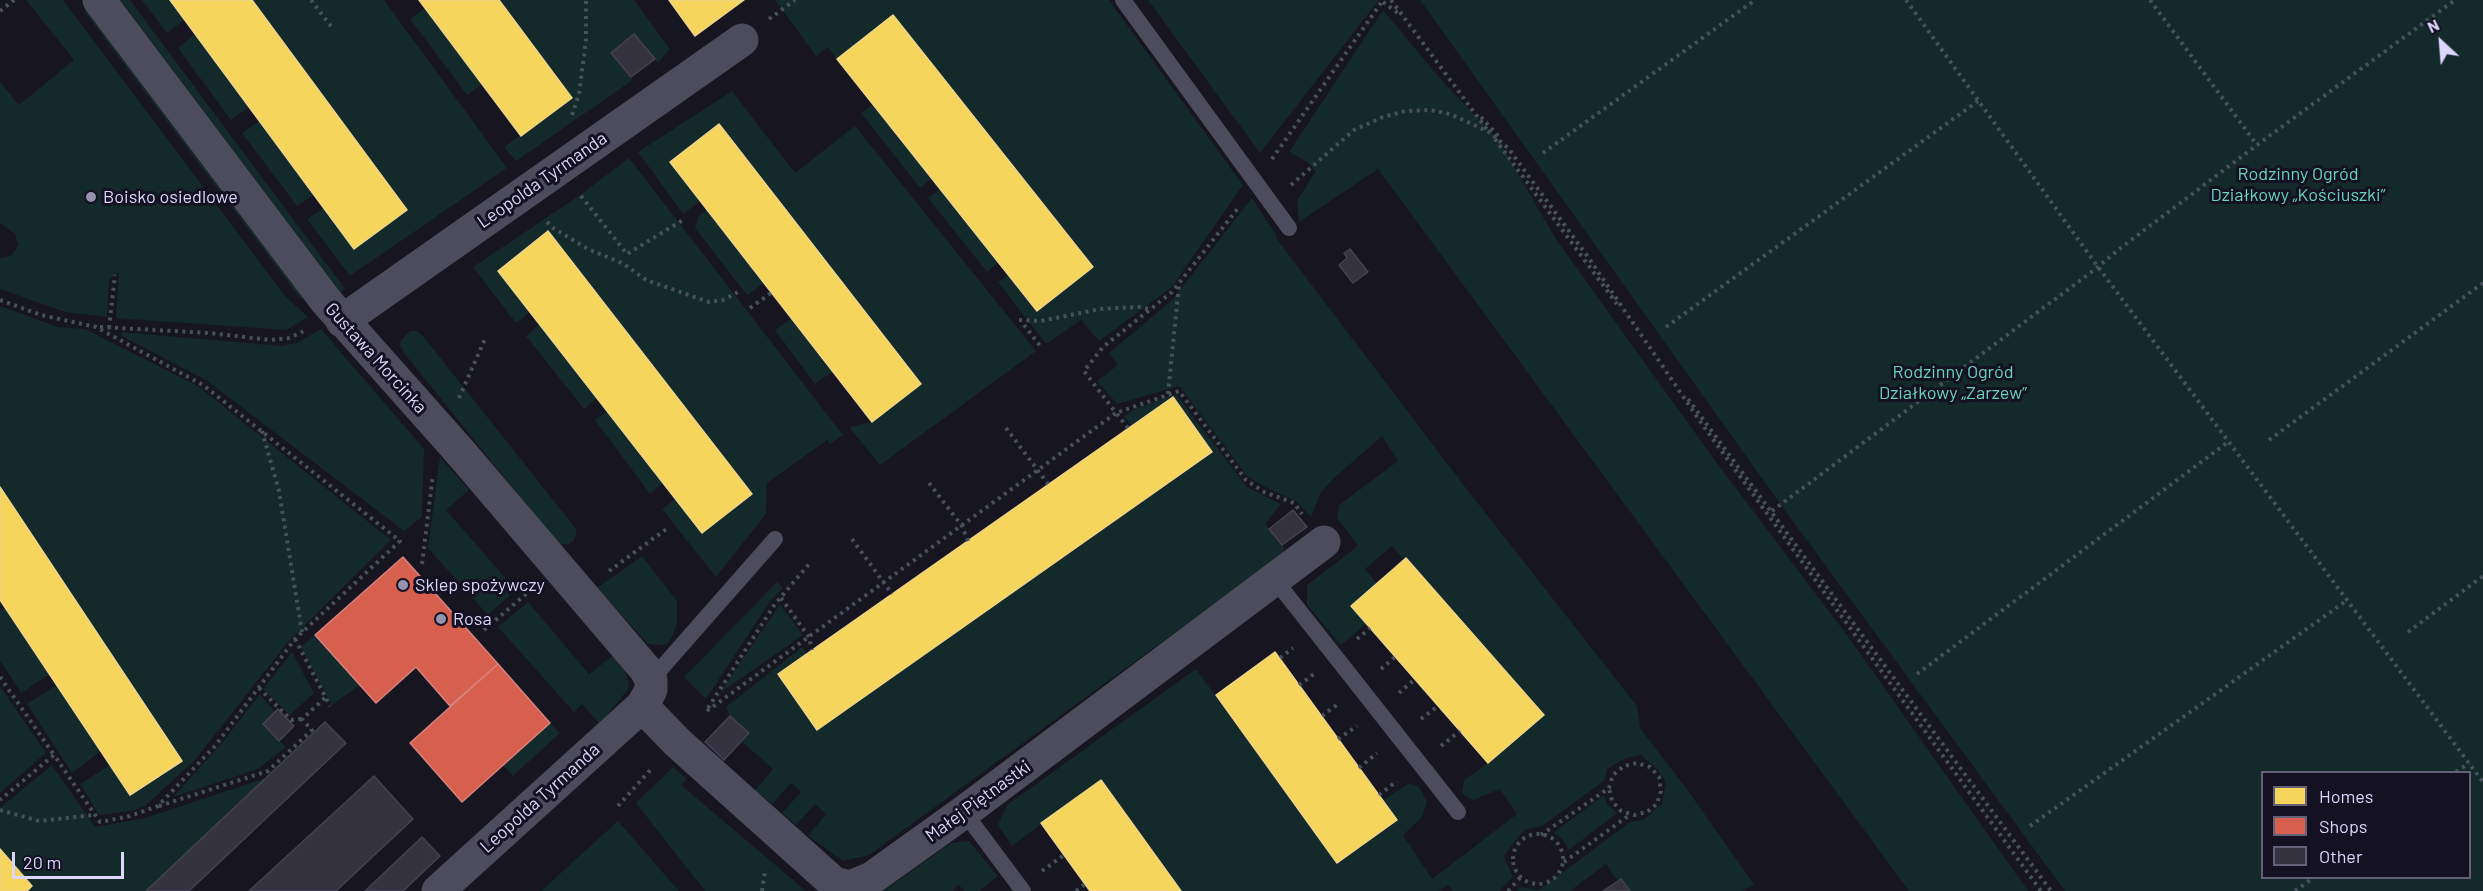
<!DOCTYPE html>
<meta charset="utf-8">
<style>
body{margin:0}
#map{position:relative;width:2483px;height:891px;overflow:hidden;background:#17151f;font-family:Barlow,sans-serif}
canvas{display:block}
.legend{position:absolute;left:2261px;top:771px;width:210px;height:108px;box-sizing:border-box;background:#141123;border:2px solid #646079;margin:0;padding:8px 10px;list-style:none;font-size:18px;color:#dcd6fb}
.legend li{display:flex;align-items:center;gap:12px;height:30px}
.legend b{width:30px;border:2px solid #646079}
.north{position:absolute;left:2411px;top:12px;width:60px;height:60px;-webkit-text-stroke:4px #141123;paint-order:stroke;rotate:334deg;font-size:16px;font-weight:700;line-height:24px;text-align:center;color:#dcd6fb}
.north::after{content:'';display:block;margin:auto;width:21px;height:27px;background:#dcd6fb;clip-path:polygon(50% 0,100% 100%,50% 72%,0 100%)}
.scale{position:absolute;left:12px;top:852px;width:112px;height:27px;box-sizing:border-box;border:3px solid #dcd6fb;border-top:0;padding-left:8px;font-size:18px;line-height:21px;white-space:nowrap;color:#dcd6fb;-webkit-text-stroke:4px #141123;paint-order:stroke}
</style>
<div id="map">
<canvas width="2483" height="891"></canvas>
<ul class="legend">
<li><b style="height:16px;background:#f6d55c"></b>Homes</li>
<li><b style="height:16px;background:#d6604d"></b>Shops</li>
<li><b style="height:16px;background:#363341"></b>Other</li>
</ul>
<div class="north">N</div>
<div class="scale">20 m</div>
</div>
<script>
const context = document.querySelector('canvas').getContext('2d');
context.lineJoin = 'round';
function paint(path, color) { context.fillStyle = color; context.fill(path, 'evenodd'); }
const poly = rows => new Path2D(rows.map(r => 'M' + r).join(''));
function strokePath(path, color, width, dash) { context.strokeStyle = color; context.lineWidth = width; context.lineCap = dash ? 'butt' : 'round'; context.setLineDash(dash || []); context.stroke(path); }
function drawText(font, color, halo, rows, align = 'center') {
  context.font = font + ' Barlow,sans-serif'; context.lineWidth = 6; context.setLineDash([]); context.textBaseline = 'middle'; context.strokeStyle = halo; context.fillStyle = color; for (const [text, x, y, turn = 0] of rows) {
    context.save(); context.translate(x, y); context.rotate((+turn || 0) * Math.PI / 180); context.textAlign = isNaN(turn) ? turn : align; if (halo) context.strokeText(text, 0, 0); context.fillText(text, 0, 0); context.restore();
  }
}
paint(poly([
 [26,0,63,0,285,296,308,317,286,330,116,318,119,272,109,280,107,317,65,312,0,289,0,259,12,255,18,245,15,234,0,223,0,82,19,105,74,60],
 [120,0,130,0,345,289,338,294,296,234],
 [142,0,170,0,184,20,167,33],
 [252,0,384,0,507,168,350,276,307,219,323,208,354,249,407,210],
 [499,0,634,0,670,49,658,63,634,34,611,53,633,80,516,161,504,147,572,98],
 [775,0,1109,0,1243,185,1172,287,1099,341,1081,320,1046,344,998,282,1009,275,1038,311,1093,267,893,15,837,59,828,47,816,56],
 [1148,0,1379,0,1260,153],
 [1420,0,2483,0,2483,891,2065,891,1781,505],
 [2262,772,2470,772,2470,878,2262,878],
 [90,5,310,301,300,298,84,11],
 [425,8,482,84,467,95,410,19],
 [1383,10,1443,82,1498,139,1556,239,1716,462,1847,635,2028,891,1909,891,1378,169,1299,222,1297,201,1316,171,1306,161,1289,152],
 [195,34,249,107,231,120,178,48],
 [732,91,795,173,855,126,1036,351,880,465,849,427,872,422,921,384,670,162,700,201,683,214,638,152],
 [873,104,932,178,920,188,861,113],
 [259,121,314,195,297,206,242,133],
 [629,158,843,435,830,444,827,440,767,483,766,514,716,577,662,509,675,499,702,533,752,494,549,232,498,271,530,312,516,323,473,267,580,195],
 [940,189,999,262,987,272,928,198],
 [1252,198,1277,236,1276,238,1462,483,1637,706,1640,728,1686,788,1754,884,1743,891,1630,891,1621,879,1618,881,1606,864,1570,891,1517,891,1520,887,1539,890,1630,822,1643,820,1662,804,1666,783,1658,770,1641,755,1626,758,1607,769,1604,781,1542,826,1524,830,1504,856,1513,877,1499,891,1453,891,1448,885,1439,891,1181,891,1100,780,1012,846,998,825,1007,805,1196,669,1337,863,1397,820,1383,800,1410,783,1419,787,1427,802,1422,817,1403,835,1432,879,1517,814,1500,789,1473,800,1462,794,1464,780,1488,763,1544,714,1407,558,1404,560,1392,546,1365,569,1377,583,1351,606,1366,624,1341,645,1307,605,1307,585,1358,546,1337,518,1339,505,1398,461,1382,436,1334,478,1321,492,1311,517,1296,501,1263,486,1247,476,1179,386,1117,404,1097,381,1118,365,1109,353,1171,301],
 [707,209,764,283,747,295,695,228,698,217],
 [0,306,58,327,85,329,198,386,391,540,288,642,195,760,145,806,132,811,99,815,80,784,110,765,130,795,182,761,0,487],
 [791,319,832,372,815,384,775,330],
 [540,324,597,398,584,409,526,336],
 [321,329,424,449,422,517,404,531,206,380,122,336,121,332,281,346,297,343],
 [410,331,417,331,423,336,577,530,574,540,569,544,558,544,404,353,400,345,401,340],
 [1176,394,1247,487,1281,504,1265,524,1285,549,1276,559,869,855,843,861,808,836,826,814,815,804,796,825,782,813,801,792,791,783,772,804,755,790,773,769,742,742,748,733,730,716,726,707,802,647,807,654,778,674,817,730,1212,453,1173,397,1131,426,1124,416,1133,410],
 [607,411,663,483,650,494,595,420],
 [440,457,469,490,446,510,516,590,488,615,428,548],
 [642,556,677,601,677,624,672,637,666,645,648,644,597,588],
 [777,582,783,588,771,600,706,699,684,677],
 [528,602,589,674,614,655,622,663,629,683,628,689,600,724,582,704,574,712,498,627],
 [780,604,803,635,720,693],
 [5,608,50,674,21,693,0,660,0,611],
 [315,635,360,685,332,705,301,647],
 [292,652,314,693,290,715,263,689],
 [57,685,101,751,72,773,27,704],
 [0,686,46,753,0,793],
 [260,694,275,712,263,725,286,747,258,769,173,797,221,744],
 [550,723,560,733,513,776,503,765],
 [52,765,95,827,145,818,266,778,146,891,27,891,32,886,0,849,0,808],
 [673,767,687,779,681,785,806,891,705,891,636,803],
 [1604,795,1607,804,1617,813,1569,850,1563,840,1554,832],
 [618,821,679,891,541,891],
 [969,841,998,876,979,891,964,891,959,885,952,891,884,891,951,843]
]), '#14292a');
const homes = poly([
 [170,0,252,0,407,210,354,249,170,0],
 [419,0,499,0,572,98,521,136,419,0],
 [669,0,744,0,695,36,669,0],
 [893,15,1093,267,1037,311,837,59,893,15],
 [719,124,921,384,872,422,670,162,719,124],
 [548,231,752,494,702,533,498,271,548,231],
 [1173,397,1212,452,817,730,778,674,1173,397],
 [0,487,182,761,130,795,0,600,0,487],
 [1406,558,1544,715,1488,763,1351,606,1406,558],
 [1275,652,1397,820,1337,863,1216,695,1275,652],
 [1101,780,1181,891,1090,891,1041,823,1101,780],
 [0,849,32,886,27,891,0,891,0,849]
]);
paint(homes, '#f6d55c');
strokePath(homes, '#eed58c', 1.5);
const shops = poly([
 [403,557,498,664,450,706,416,667,376,703,315,635,403,557],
 [498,664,550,723,462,802,410,743,498,664]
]);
paint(shops, '#d6604d');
strokePath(shops, '#d88381', 1.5);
const building = poly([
 [634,34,655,59,631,77,611,53,634,34],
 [1350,249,1368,272,1353,283,1339,265,1347,258,1344,253,1350,249],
 [1293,510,1307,527,1282,545,1269,529,1293,510],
 [278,709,294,726,279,741,263,724,278,709],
 [730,716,749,733,724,760,705,742,730,716],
 [325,722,346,743,189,891,146,891,325,722],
 [374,776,413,819,336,891,249,891,374,776],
 [422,837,440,856,403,891,365,891,422,837],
 [1621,879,1630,891,1603,891,1621,879]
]);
paint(building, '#363341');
strokePath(building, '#444152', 1.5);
strokePath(poly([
 [311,0,333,29],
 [1391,0,1488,131],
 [1906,0,2098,267,2483,782],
 [2150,0,2257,145],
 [1383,2,1401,15],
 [0,11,14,0],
 [769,19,795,0],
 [572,115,579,94,586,40,586,0],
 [1481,117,1500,138],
 [1495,139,1617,304],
 [1543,153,1755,0],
 [1272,159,1383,0],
 [1291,185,1354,130,1383,117,1405,111,1430,110,1450,114,1489,132,1508,148,1588,257,1702,424,2041,891],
 [581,196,627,254,683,220],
 [547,222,553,228,588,249,624,264,646,280,709,302,723,300,738,292],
 [0,300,41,315,96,327,203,385,400,541,295,639,215,746,158,806,130,816,100,822,54,755,0,800],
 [750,308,771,293],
 [1019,320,1041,321,1100,309,1139,307,1149,309],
 [1024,325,1041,347],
 [100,327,210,333,270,340,289,338,306,330],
 [1666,327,1978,101],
 [109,328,115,275],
 [1168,394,1179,284],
 [459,398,485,339],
 [1688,399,2051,891],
 [1006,428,1048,484],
 [1128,428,1116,413,1179,391,1246,480,1264,492,1294,503,1302,514],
 [262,431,279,491,302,632],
 [2269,440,2483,283],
 [929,483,962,526,968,541],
 [1772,511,2098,267,2118,250,2257,145,2455,0],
 [852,539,892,594],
 [422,564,433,475],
 [609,571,669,527],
 [781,598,809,637,812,650],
 [484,630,532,589],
 [2408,632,2483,576],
 [295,639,330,706],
 [1357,639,1370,628],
 [1280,658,1293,648],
 [1381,669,1395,657],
 [1917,674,2228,442],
 [0,677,54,755],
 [1299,685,1314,674],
 [259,688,291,720,302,719],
 [1399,693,1415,679],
 [708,708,775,604,810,563],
 [707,711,1116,413,1084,371,1103,347,1172,292,1239,207],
 [1322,716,1338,704],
 [1421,719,1438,706],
 [1338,739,1357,726],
 [1441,746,1460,731],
 [1359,768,1377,753],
 [2456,772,2469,763],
 [1379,795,1397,781],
 [159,806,268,771,312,730,302,719,325,698],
 [618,806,652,768],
 [0,810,39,821,94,815],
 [2030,826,2346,601],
 '1513 859a25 25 0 1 1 50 0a25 25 0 1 1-50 0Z',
 [1541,835,1609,788,1613,775,1624,766,1637,763,1650,767,1659,777,1661,791,1657,804,1647,812,1634,815,1621,811,1612,801,1609,788],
 [1564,862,1631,814],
 [1042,871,1064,855],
 [762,891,765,871],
 [1076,891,1085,884],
 [1508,891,1520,878],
 [2295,891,2313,878]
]), '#47515d', 4, [3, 4.5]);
strokePath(poly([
 [1123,0,1289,228],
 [1275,580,1458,812],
 [651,680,775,539],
 [964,812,1023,891]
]), '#4d4b5e', 16);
strokePath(poly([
 [99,0,326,301,461,453,646,670,651,680,651,690,642,706,438,891],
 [342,321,742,40],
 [642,706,678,743,834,883,850,887,872,878,964,812,1324,542]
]), '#4d4b5e', 33);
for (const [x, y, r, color] of [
 [91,197,6,"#9792ae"],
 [403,585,6,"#9792ae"],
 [441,619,6,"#9792ae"]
]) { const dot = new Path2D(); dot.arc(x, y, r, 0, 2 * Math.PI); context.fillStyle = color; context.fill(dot); strokePath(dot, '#141123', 2); }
drawText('18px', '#69d4bd', '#141123', [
 ["Rodzinny Ogród",2298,174],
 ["Działkowy „Kościuszki”",2298,195],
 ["Rodzinny Ogród",1953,372],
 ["Działkowy „Zarzew”",1953,393]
]);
drawText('18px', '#dcd6fb', '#141123', [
 ["Leopolda Tyrmanda",542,180,-35],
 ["Gustawa Morcinka",376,358,48],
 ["Leopolda Tyrmanda",540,798,-42],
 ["Małej Piętnastki",978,801,-36]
]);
drawText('18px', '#dcd6fb', '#141123', [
 ["Boisko osiedlowe",103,197],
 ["Sklep spożywczy",415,585],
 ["Rosa",453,619]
], 'left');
</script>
